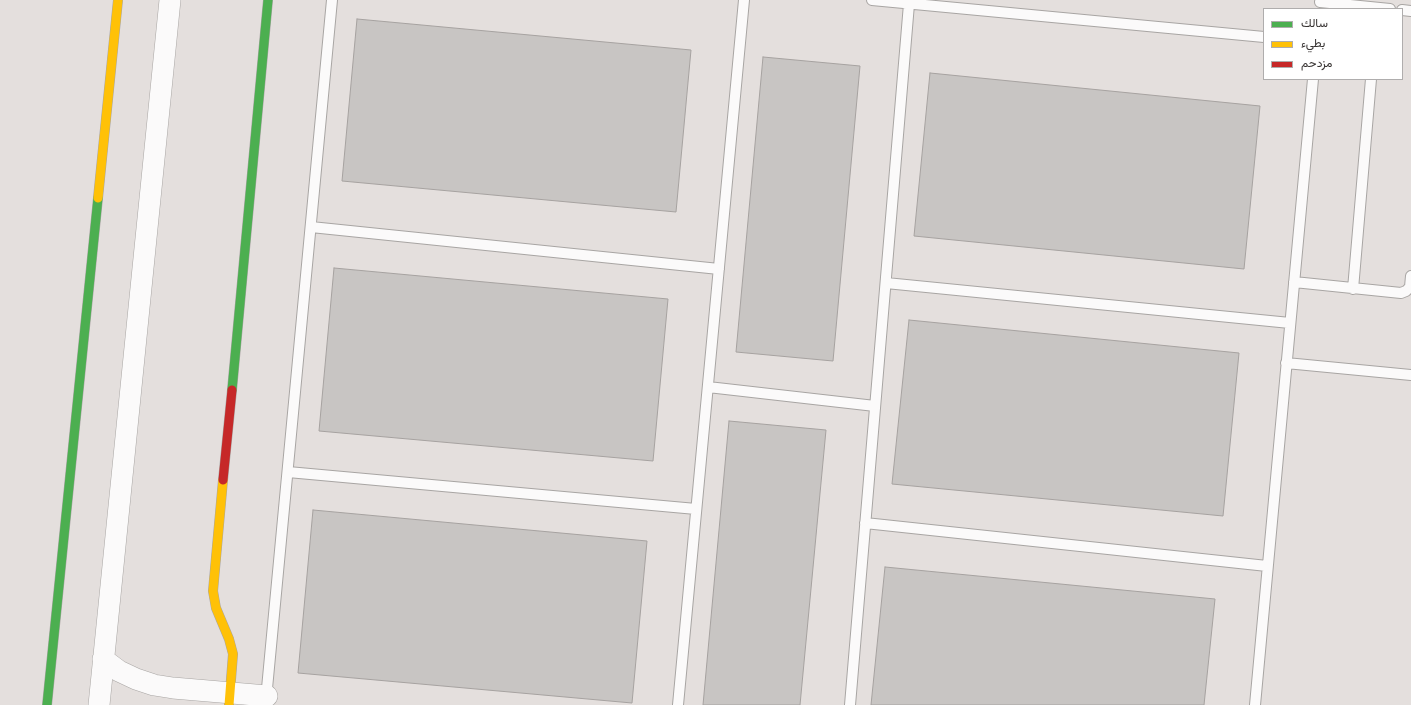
<!DOCTYPE html>
<meta charset="utf-8">
<style>
body{margin:0}
#map{position:relative;width:1411px;height:705px;overflow:hidden;background:#e4dfdd;font-family:Quicksand,Vazirmatn,sans-serif}
canvas{display:block}
.legend{position:absolute;left:1263px;top:8px;width:140px;height:72px;box-sizing:border-box;background:#fff;border:1px solid #afadad;margin:0;padding:5px 7px;list-style:none;font-size:12px;color:#373332}
.legend li{display:flex;align-items:center;gap:8px;height:20px}
.legend b{width:20px;border:1px solid #afadad}
</style>
<div id="map">
<canvas width="1411" height="705"></canvas>
<ul class="legend">
<li><b style="height:5px;background:#4caf50"></b>سالك</li>
<li><b style="height:5px;background:#ffc107"></b>بطيء</li>
<li><b style="height:5px;background:#c62828"></b>مزدحم</li>
</ul>
</div>
<script>
const context = document.querySelector('canvas').getContext('2d');
context.lineJoin = 'round';
function paint(path, color) { context.fillStyle = color; context.fill(path, 'evenodd'); }
const poly = rows => new Path2D(rows.map(r => 'M' + r).join(''));
function strokePath(path, color, width, dash) { context.strokeStyle = color; context.lineWidth = width; context.lineCap = dash ? 'butt' : 'round'; context.setLineDash(dash || []); context.stroke(path); }
const building = poly([
 [357,19,691,50,676,212,342,181,357,19],
 [763,57,860,66,833,361,736,352,763,57],
 [930,73,1260,106,1244,269,914,236,930,73],
 [334,268,668,299,653,461,319,431,334,268],
 [909,320,1239,353,1223,516,892,484,909,320],
 [729,421,826,430,800,705,703,705,729,421],
 [313,510,647,541,632,703,298,673,313,510],
 [885,567,1215,599,1204,705,871,705,885,567]
]);
paint(building, '#c8c5c3');
strokePath(building, '#a6a2a0', 1);
const lane = poly([
 [872,0,1264,37],
 [1320,2,1390,9],
 [1402,10,1411,11],
 [311,227,719,269],
 [1294,282,1401,293,1406,291,1410,287,1411,276],
 [886,283,1290,323],
 [1353,289,1371,79],
 [1286,363,1411,375],
 [708,387,875,406],
 [288,472,696,509],
 [865,523,1267,566],
 [266,699,332,0],
 [678,705,744,0],
 [850,705,909,4],
 [1255,705,1313,79]
]);
const street = poly([
 [103,659,119,671,136,679,154,685,173,688,267,696],
 [99,705,170,0]
]);
const fast = poly([
 [232,390,268,0],
 [47,705,98,198]
]);
const slow = poly([
 [98,198,118,0],
 [223,480,213,591,216,608,229,639,233,654,229,705]
]);
const jam = poly([
 [223,480,232,390]
]);
strokePath(lane, '#a8a5a3', 12);
strokePath(street, '#a8a5a3', 22);
strokePath(fast, '#a8a5a3', 10);
strokePath(slow, '#a8a5a3', 10);
strokePath(jam, '#a8a5a3', 10);
strokePath(lane, '#fbfafa', 10);
strokePath(street, '#fbfafa', 21);
strokePath(fast, '#4caf50', 9);
strokePath(slow, '#ffc107', 9);
strokePath(jam, '#c62828', 9);
</script>
